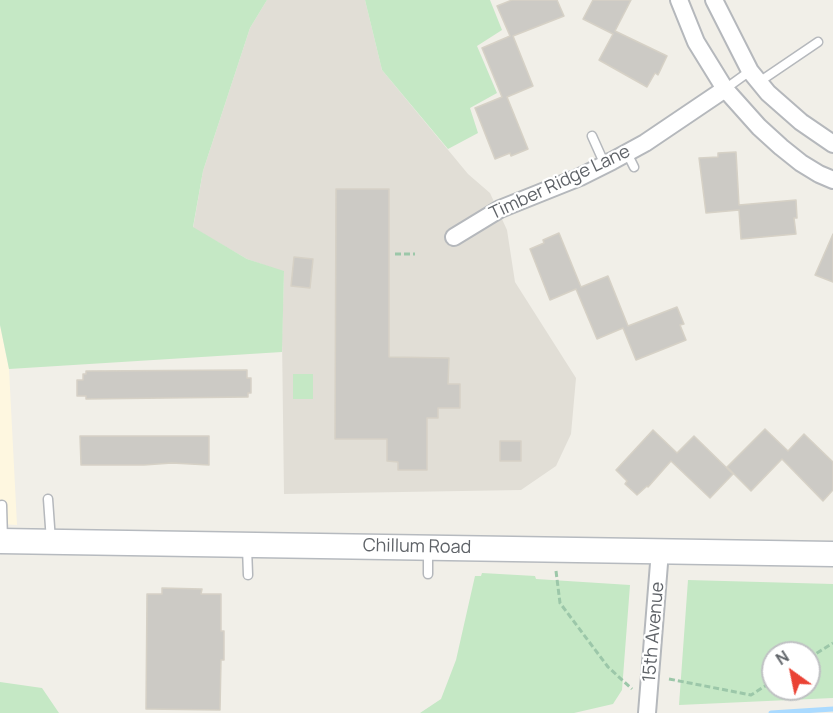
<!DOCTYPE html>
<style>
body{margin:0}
#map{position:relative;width:833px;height:713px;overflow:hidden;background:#f1efe8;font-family:Manrope,sans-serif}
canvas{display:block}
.north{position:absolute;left:761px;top:641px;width:60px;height:60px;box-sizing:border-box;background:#fff;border:2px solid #bfc1c3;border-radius:50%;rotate:327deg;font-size:16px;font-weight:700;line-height:24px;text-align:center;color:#5f6368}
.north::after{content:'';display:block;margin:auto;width:21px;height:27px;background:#ea4335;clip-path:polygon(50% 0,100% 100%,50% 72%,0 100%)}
</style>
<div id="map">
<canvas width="833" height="713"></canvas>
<div class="north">N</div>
</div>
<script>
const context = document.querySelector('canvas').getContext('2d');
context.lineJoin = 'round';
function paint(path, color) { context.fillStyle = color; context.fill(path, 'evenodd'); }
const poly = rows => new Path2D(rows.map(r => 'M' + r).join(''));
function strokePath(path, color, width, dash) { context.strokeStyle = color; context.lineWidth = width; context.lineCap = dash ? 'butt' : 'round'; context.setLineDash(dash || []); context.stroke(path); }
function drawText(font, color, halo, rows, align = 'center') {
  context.font = font + ' Manrope,sans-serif'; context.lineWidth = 4.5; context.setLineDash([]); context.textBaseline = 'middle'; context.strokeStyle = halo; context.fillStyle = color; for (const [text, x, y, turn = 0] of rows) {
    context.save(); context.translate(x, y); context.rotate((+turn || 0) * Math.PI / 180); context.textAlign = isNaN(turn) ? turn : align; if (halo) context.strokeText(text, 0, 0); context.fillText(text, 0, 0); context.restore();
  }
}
paint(poly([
 [0,325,9,369,17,525,0,524]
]), '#fef7e0');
paint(poly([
 [267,0,365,0,382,70,468,174,490,193,507,230,515,282,576,378,571,434,556,466,521,490,284,494,282,338,284,272,247,259,193,228,203,171,250,28]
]), '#e1ded6');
paint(poly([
 [0,0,267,0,250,28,203,171,193,227,247,259,284,271,282,352,9,369,0,325],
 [365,0,490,0,502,30,477,46,497,93,470,108,478,133,448,149,382,70],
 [293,374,313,374,313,399,293,399],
 [482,573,535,576,536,579,630,585,622,690,613,704,574,713,420,713,441,699,456,660,475,576,481,576],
 [688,580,833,584,833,698,679,705],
 [773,653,809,653,809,689,773,689],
 [0,682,42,688,59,713,0,713]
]), '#c5e8c5');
strokePath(poly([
 [771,713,833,709]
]), '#aadaff', 5);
const building = poly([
 [512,0,557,0,564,16,513,36,533,86,507,97,528,149,511,156,510,153,495,159,475,108,502,97,482,48,510,36,497,6,512,0],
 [593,0,631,0,615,31,667,56,658,75,655,73,647,87,599,60,613,34,583,19,593,0],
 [736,152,739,205,796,200,797,218,794,218,796,234,741,239,739,210,706,213,699,158,718,157,718,153,736,152],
 [336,189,389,189,389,357,449,358,448,384,460,384,460,408,438,408,438,418,427,418,427,470,398,470,398,462,387,461,387,439,335,439,336,189],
 [559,233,581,287,608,276,628,326,677,307,684,324,680,325,686,340,636,360,623,328,597,339,576,289,550,300,530,249,544,243,543,240,559,233],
 [833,234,833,282,815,275,833,234],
 [294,257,313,259,310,288,291,286,294,257],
 [247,370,247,378,251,378,251,393,248,393,248,397,86,399,86,396,77,396,77,380,83,380,83,374,86,374,86,371,247,370],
 [765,429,788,451,804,434,833,462,833,490,823,501,782,459,751,491,727,467,765,429],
 [653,430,677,453,694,436,733,474,710,498,671,461,648,487,647,486,637,495,625,484,627,481,616,470,653,430],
 [80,436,209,436,209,465,172,463,144,465,81,465,80,436],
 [500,441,521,441,521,461,500,461,500,441],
 [162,588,202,589,201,594,221,594,221,631,224,631,224,660,221,660,220,710,146,709,147,594,162,594,162,588]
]);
paint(building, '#cccac5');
strokePath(building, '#d6d1c6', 1.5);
const lane = poly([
 [759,82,818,42],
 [725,89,750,71],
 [592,136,605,165],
 [627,153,634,167],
 [48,499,51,541],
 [2,505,3,540],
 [247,547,248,575],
 [428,550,428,574]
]);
const street = poly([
 [679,0,696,42,725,89,759,127,781,147,801,163,819,174,833,180],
 [714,0,750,71,768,93,801,122,833,144],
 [454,237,500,209,580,177,612,161,645,143,725,89],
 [647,713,660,551]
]);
const secondary = poly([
 [0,541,833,554]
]);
strokePath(lane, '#b5b8bc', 11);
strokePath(street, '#b5b8bc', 20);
strokePath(secondary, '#b6babf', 27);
strokePath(poly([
 [395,254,415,254],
 [556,571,560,603,608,667,632,689],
 [809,658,833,643],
 [669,679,751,695,773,681]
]), '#9cc7a9', 3, [6, 3]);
strokePath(lane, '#fff', 8);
strokePath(street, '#fff', 16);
strokePath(secondary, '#fff', 24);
drawText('18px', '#5f6368', '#fff', [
 ["Timber Ridge Lane",560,183,-25],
 ["Chillum Road",417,547,1],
 ["15th Avenue",654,632,-85]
]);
</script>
